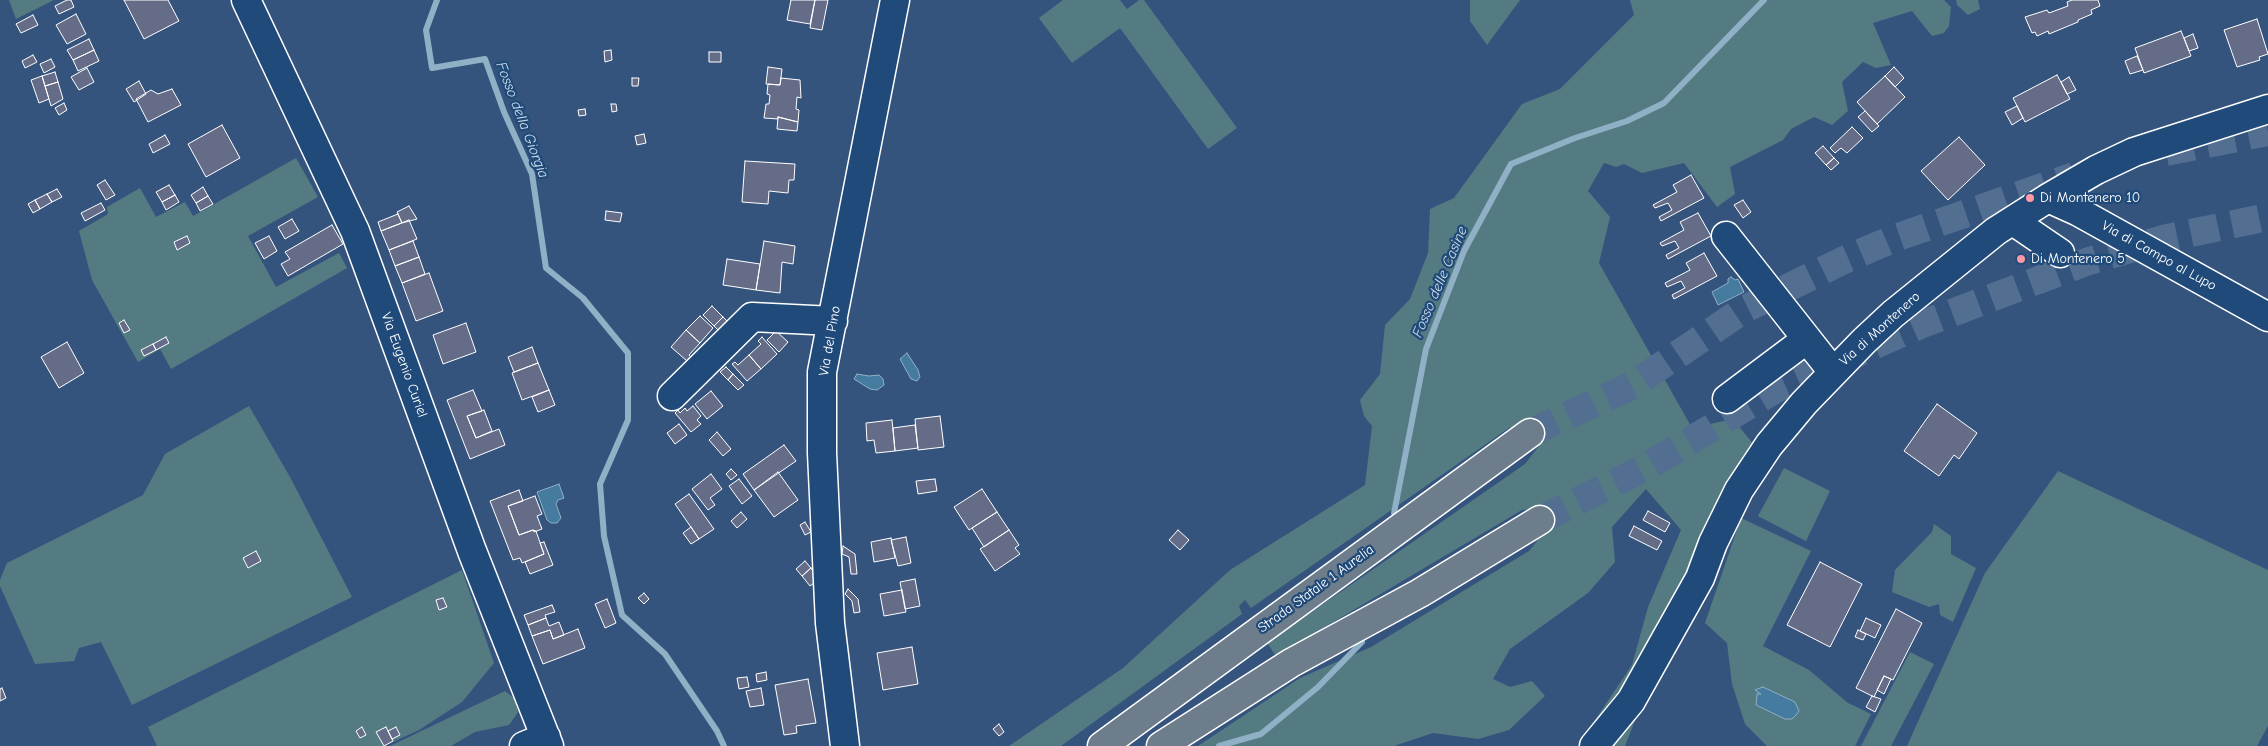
<!DOCTYPE html>
<style>
body{margin:0}
canvas{display:block;background:#34547e}
</style>
<canvas width="2268" height="746"></canvas>
<script>
const context = document.querySelector('canvas').getContext('2d');
context.lineJoin = 'round';
function paint(path, color) { context.fillStyle = color; context.fill(path, 'evenodd'); }
const poly = rows => new Path2D(rows.map(r => 'M' + r).join(''));
function strokePath(path, color, width, dash) { context.strokeStyle = color; context.lineWidth = width; context.lineCap = dash ? 'butt' : 'round'; context.setLineDash(dash || []); context.stroke(path); }
function drawText(font, color, halo, rows, align = 'center') {
  context.font = font + ' "Comic Neue",sans-serif'; context.lineWidth = 4.5; context.setLineDash([]); context.textBaseline = 'middle'; context.strokeStyle = halo; context.fillStyle = color; for (const [text, x, y, turn = 0] of rows) {
    context.save(); context.translate(x, y); context.rotate((+turn || 0) * Math.PI / 180); context.textAlign = isNaN(turn) ? turn : align; if (halo) context.strokeText(text, 0, 0); context.fillText(text, 0, 0); context.restore();
  }
}
paint(poly([
 [9,0,54,0,16,19],
 [1063,0,1120,0,1127,9,1139,0,1144,0,1237,128,1208,149,1120,28,1072,63,1039,18],
 [1470,0,1520,0,1487,45,1470,21],
 [1630,0,1944,0,1951,7,1949,26,1944,33,1932,36,1912,11,1873,23,1891,65,1876,68,1863,62,1842,82,1848,111,1832,125,1814,117,1791,129,1783,140,1730,167,1735,194,1717,207,1684,163,1642,173,1624,164,1616,167,1604,163,1588,191,1610,217,1599,263,1692,428,1733,419,1754,445,1738,465,1703,532,1685,592,1625,746,1584,746,1591,726,1632,665,1648,607,1681,530,1646,489,1612,527,1615,562,1588,593,1510,649,1493,679,1510,687,1532,681,1545,696,1509,730,1478,739,1433,733,1394,746,1198,746,1300,678,1371,647,1529,551,1541,536,1545,523,1537,509,1522,510,1276,656,1267,643,1525,464,1539,446,1538,430,1525,425,1509,428,1251,608,1245,600,1239,606,1242,614,1061,746,1009,746,1123,668,1230,570,1365,485,1372,426,1364,416,1360,400,1380,374,1385,325,1410,299,1428,253,1430,209,1454,198,1522,104,1560,89,1634,15],
 [1956,0,1978,0,1980,9,1968,15,1957,5],
 [296,158,318,197,248,236,276,287,339,253,347,268,171,369,160,349,138,362,92,280,79,231,108,214,107,207,140,188,156,217,185,202,193,216],
 [249,406,290,477,352,597,132,705,101,642,79,648,74,661,35,664,0,586,0,580,7,563,143,495,165,454],
 [1784,468,1830,491,1806,541,1758,516],
 [2058,471,2268,570,2268,726,2257,746,1907,746,1985,573],
 [1741,518,1811,551,1763,646,1809,670,1848,703,1871,714,1855,746,1767,746,1745,724,1732,684,1727,643,1705,623],
 [1763,687,1795,702,1761,706,1756,705],
 [1934,524,1951,536,1951,554,1976,568,1953,622,1940,615,1939,604,1929,607,1892,592,1895,570,1932,532],
 [462,570,494,663,462,702,419,730,384,746,157,746,148,727],
 [1910,652,1934,664,1891,746,1861,746],
 [505,691,514,698,518,712,509,725,475,732,451,746,390,746]
]), '#547b82');
const water = poly([
 [1731,277,1735,280,1738,279,1744,292,1718,305,1712,292,1728,283,1728,279,1731,277],
 [907,353,918,370,920,377,917,381,911,379,900,359,907,353],
 [857,374,869,376,879,375,883,379,884,385,877,390,870,389,854,379,857,374],
 [559,484,564,498,558,500,556,504,561,518,557,523,551,523,547,520,537,492,559,484],
 [1763,687,1795,702,1799,711,1796,715,1792,719,1785,719,1756,705,1757,694,1761,694,1755,690,1763,687]
]);
paint(water, '#447b9f');
strokePath(water, '#8fb0c5', 1);
strokePath(poly([
 [437,0,426,30,432,68,485,59,504,112,532,174,546,268,583,298,628,353,628,420,600,484,604,536,622,615,665,654,717,731,724,746],
 [1394,513,1426,349,1464,251,1511,164,1575,138,1627,121,1664,103,1764,0],
 [1219,746,1261,734,1318,687,1362,642]
]), '#8fb0c5', 6);
const building = poly([
 [67,0,71,0,74,7,59,14,55,6,67,0],
 [124,0,168,0,179,21,144,39,124,0],
 [791,0,815,0,810,24,787,20,791,0],
 [815,0,828,0,822,30,810,28,815,0],
 [2072,0,2098,0,2100,6,2091,10,2092,14,2078,20,2078,22,2049,34,2048,31,2037,36,2035,32,2032,33,2025,17,2047,10,2049,13,2068,6,2067,2,2072,0],
 [76,14,86,34,67,44,56,25,76,14],
 [33,15,38,25,21,33,16,24,33,15],
 [2257,19,2268,54,2259,57,2260,60,2237,67,2224,30,2257,19],
 [2181,31,2191,56,2144,73,2135,48,2181,31],
 [2193,34,2198,48,2189,51,2184,38,2193,34],
 [89,39,94,50,73,60,67,50,89,39],
 [94,50,99,61,78,71,73,60,94,50],
 [611,50,612,60,605,62,604,51,611,50],
 [709,52,721,52,721,62,709,62,709,52],
 [33,55,37,62,25,68,22,61,33,55],
 [2137,56,2143,70,2130,74,2125,61,2137,56],
 [51,59,55,67,44,73,40,64,51,59],
 [768,67,782,69,780,85,766,84,768,67],
 [1894,67,1904,78,1895,87,1885,76,1894,67],
 [87,68,94,82,79,90,71,77,87,68],
 [55,72,58,82,45,86,42,76,55,72],
 [2057,75,2070,99,2025,122,2013,98,2057,75],
 [42,76,49,99,39,103,31,80,42,76],
 [1885,76,1905,97,1877,124,1857,102,1885,76],
 [2069,77,2076,90,2067,94,2061,82,2069,77],
 [632,78,639,78,638,86,632,86,632,78],
 [781,78,800,80,801,98,797,97,796,109,799,110,798,122,778,117,778,119,764,118,766,104,769,104,770,95,767,94,768,84,780,85,781,78],
 [139,81,146,94,134,102,126,89,139,81],
 [58,82,63,99,51,106,45,86,58,82],
 [172,89,181,105,148,122,136,99,151,90,158,94,172,89],
 [64,103,67,110,59,115,55,108,64,103],
 [611,104,616,104,617,111,612,112,611,104],
 [2017,106,2023,118,2012,125,2005,112,2017,106],
 [585,109,586,115,579,116,578,110,585,109],
 [1865,111,1879,126,1872,132,1858,117,1865,111],
 [778,117,798,122,797,131,777,129,778,117],
 [222,125,240,158,206,177,188,144,222,125],
 [1852,127,1863,138,1847,153,1841,148,1835,153,1830,148,1852,127],
 [644,134,646,143,637,145,635,136,644,134],
 [165,135,170,144,153,153,149,144,165,135],
 [1959,137,1985,165,1948,200,1921,171,1959,137],
 [1823,146,1834,158,1826,165,1815,153,1823,146],
 [1834,158,1839,163,1831,170,1826,165,1834,158],
 [745,161,795,164,794,180,789,180,788,193,769,191,768,204,742,202,745,161],
 [1691,175,1704,198,1661,221,1659,217,1672,210,1668,203,1655,208,1653,205,1677,192,1673,185,1691,175],
 [105,180,115,195,106,200,97,185,105,180],
 [169,185,175,195,162,202,156,192,169,185],
 [203,187,208,196,196,203,191,195,203,187],
 [57,189,62,197,52,202,47,194,57,189],
 [47,194,52,202,40,209,35,200,47,194],
 [175,195,179,202,166,210,162,202,175,195],
 [208,196,213,204,200,211,196,203,208,196],
 [35,200,40,209,33,213,28,204,35,200],
 [1743,200,1751,212,1743,218,1734,205,1743,200],
 [101,203,105,210,85,221,81,213,101,203],
 [409,206,417,219,402,223,397,212,409,206],
 [606,211,622,213,620,222,605,220,606,211],
 [1698,213,1711,236,1668,259,1666,255,1679,248,1675,241,1662,246,1660,243,1684,230,1680,222,1698,213],
 [398,214,402,223,381,231,378,222,398,214],
 [292,219,299,231,285,239,278,227,292,219],
 [409,220,417,239,389,250,381,231,409,220],
 [332,225,343,244,288,276,281,264,290,259,285,252,332,225],
 [187,236,190,243,177,250,174,242,187,236],
 [269,236,277,251,264,259,255,243,269,236],
 [413,241,419,257,395,266,389,250,413,241],
 [764,241,795,246,793,264,782,262,780,293,756,290,764,241],
 [1704,253,1717,276,1674,299,1672,295,1685,288,1681,281,1667,287,1665,283,1690,270,1686,263,1704,253],
 [419,257,425,274,402,283,395,266,419,257],
 [727,259,760,264,756,290,723,285,727,259],
 [429,273,443,311,416,321,402,283,429,273],
 [712,306,723,317,714,326,703,315,712,306],
 [700,316,713,328,700,343,686,330,700,316],
 [723,317,732,326,723,335,714,326,723,317],
 [124,320,130,330,124,333,119,323,124,320],
 [466,323,476,352,443,364,433,335,466,323],
 [686,330,700,343,689,355,691,357,687,361,671,347,686,330],
 [776,331,788,342,779,352,767,340,776,331],
 [166,337,169,343,156,350,153,344,166,337],
 [762,337,777,354,761,369,749,355,761,344,758,341,762,337],
 [67,342,84,373,59,388,41,357,67,342],
 [153,344,156,350,144,356,141,350,153,344],
 [532,347,538,363,514,372,508,357,532,347],
 [749,355,761,369,747,381,732,364,735,362,738,365,749,355],
 [538,363,549,390,522,400,512,373,538,363],
 [726,367,733,374,728,380,720,372,726,367],
 [733,374,744,385,738,390,728,380,733,374],
 [473,390,482,411,467,416,476,438,499,429,505,445,470,459,447,400,473,390],
 [549,390,555,405,538,412,532,397,549,390],
 [711,391,723,406,707,419,695,404,711,391],
 [1937,404,1977,433,1959,459,1954,455,1939,476,1904,451,1937,404],
 [693,406,701,416,697,420,701,424,691,432,675,413,678,410,680,413,685,408,687,411,693,406],
 [484,410,492,431,476,438,467,416,484,410],
 [940,416,944,447,918,450,915,419,940,416],
 [892,420,895,451,876,453,874,440,867,441,866,423,892,420],
 [679,424,687,435,675,444,667,433,679,424],
 [915,425,918,448,895,451,893,428,915,425],
 [717,432,731,449,723,456,709,440,717,432],
 [784,445,796,461,754,490,743,474,784,445],
 [731,469,737,475,731,480,726,474,731,469],
 [778,472,798,500,774,517,754,490,778,472],
 [711,474,722,489,710,498,715,505,708,510,692,489,711,474],
 [739,479,752,496,742,504,729,486,739,479],
 [935,479,937,491,918,494,916,481,935,479],
 [982,489,997,512,969,530,954,507,982,489],
 [519,490,523,501,508,506,519,535,533,530,536,531,544,554,522,563,520,558,513,560,490,501,519,490],
 [689,494,714,529,699,539,675,504,689,494],
 [535,496,542,514,537,516,542,529,534,532,533,530,519,535,508,506,535,496],
 [1648,511,1670,523,1665,532,1643,520,1648,511],
 [741,512,747,519,737,528,731,521,741,512],
 [997,512,1009,530,984,547,972,528,997,512],
 [805,522,811,532,805,535,800,525,805,522],
 [1634,526,1662,541,1657,550,1629,536,1634,526],
 [691,527,699,539,691,544,683,533,691,527],
 [1009,530,1019,545,1015,548,1020,554,995,571,980,549,1009,530],
 [1178,530,1189,540,1180,550,1169,540,1178,530],
 [906,537,911,563,898,566,891,540,906,537],
 [891,538,895,558,874,562,871,542,891,538],
 [544,542,553,565,530,574,525,562,544,554,540,543,544,542],
 [843,546,855,554,857,574,851,574,849,557,842,554,843,546],
 [256,551,261,561,248,568,243,558,256,551],
 [805,561,811,568,802,576,796,569,805,561],
 [1820,562,1862,584,1830,647,1787,625,1820,562],
 [811,568,818,580,810,586,802,576,811,568],
 [915,579,920,606,905,609,900,582,915,579],
 [848,589,858,599,860,612,854,613,852,601,845,594,848,589],
 [902,590,906,612,884,616,880,594,902,590],
 [644,593,649,599,644,604,638,598,644,593],
 [443,598,447,607,439,610,436,600,443,598],
 [607,599,616,623,605,628,595,604,607,599],
 [552,605,555,612,545,615,546,618,528,625,524,615,552,605],
 [1896,609,1922,623,1893,680,1884,676,1874,697,1856,688,1896,609],
 [546,618,549,626,559,622,564,635,553,639,550,630,532,636,528,625,546,618],
 [1866,618,1881,625,1875,638,1860,631,1866,618],
 [578,629,585,648,543,664,532,636,550,630,553,639,578,629],
 [1858,630,1866,634,1863,640,1855,637,1858,630],
 [912,647,918,684,883,690,877,653,912,647],
 [766,672,767,680,757,682,756,674,766,672],
 [1884,676,1891,679,1884,694,1877,690,1884,676],
 [747,677,749,687,739,689,737,678,747,677],
 [808,679,816,723,796,726,797,733,784,735,775,685,808,679],
 [2,688,6,698,0,701,0,689,2,688],
 [761,688,764,705,750,707,746,691,761,688],
 [1872,696,1881,699,1875,712,1866,707,1872,696],
 [999,724,1004,732,999,736,993,729,999,724],
 [362,727,366,735,360,738,356,731,362,727],
 [386,727,393,741,384,746,376,732,386,727],
 [396,727,400,735,392,739,388,731,396,727]
]);
paint(building, '#646c88');
strokePath(building, '#fff', 1);
strokePath(poly([
 [2166,152,2268,132],
 [1530,433,1633,385,1743,310,1844,260,1895,238,2074,176],
 [1540,520,1646,467,1776,389,1920,325,2086,262,2167,238,2268,217]
]), '#526e91', 28, [28, 14]);
const minor = poly([
 [246,0,355,231,472,551,549,746],
 [2048,198,2077,211,2268,317],
 [2013,221,2060,253],
 [1726,236,1833,372],
 [672,396,752,317,833,321],
 [1727,399,1807,339],
 [524,746,546,737],
 [845,746,830,623,822,453,822,372,895,0],
 [1594,746,1631,701,1700,578,1713,543,1739,490,1769,445,1804,403,1864,341,1893,314,1996,231,2048,198,2096,170,2134,152,2268,109]
]);
const highway = poly([
 [1102,746,1530,433],
 [1161,746,1291,663,1420,593,1540,520]
]);
strokePath(minor, '#fff', 31);
strokePath(highway, '#fff', 31);
strokePath(minor, '#1f4a7a', 28);
strokePath(highway, '#6d7d8c', 28);
for (const [x, y, r, color] of [
 [2030,198,5,"#ff9aa2"],
 [2021,259,5,"#ff9aa2"]
]) { const dot = new Path2D(); dot.arc(x, y, r, 0, 2 * Math.PI); context.fillStyle = color; context.fill(dot); strokePath(dot, '#1f4a7a', 2); }
drawText('14px', '#fff', '#1f4a7a', [
 ["Di Montenero 10",2040,198],
 ["Di Montenero 5",2031,259]
], 'left');
drawText('14px', '#fff', '#1f4a7a', [
 ["Via di Campo al Lupo",2159,256,29],
 ["Via di Montenero",1880,329,-42],
 ["Via del Pino",830,341,-80],
 ["Via Eugenio Curiel",404,365,70],
 ["Strada Statale 1 Aurelia",1316,589,-36]
]);
drawText('italic 15px', '#d0dee7', '#1f4a7a', [
 ["Fosso della Giorgia",522,120,69],
 ["Fosso delle Casine",1440,282,-67]
]);
</script>
